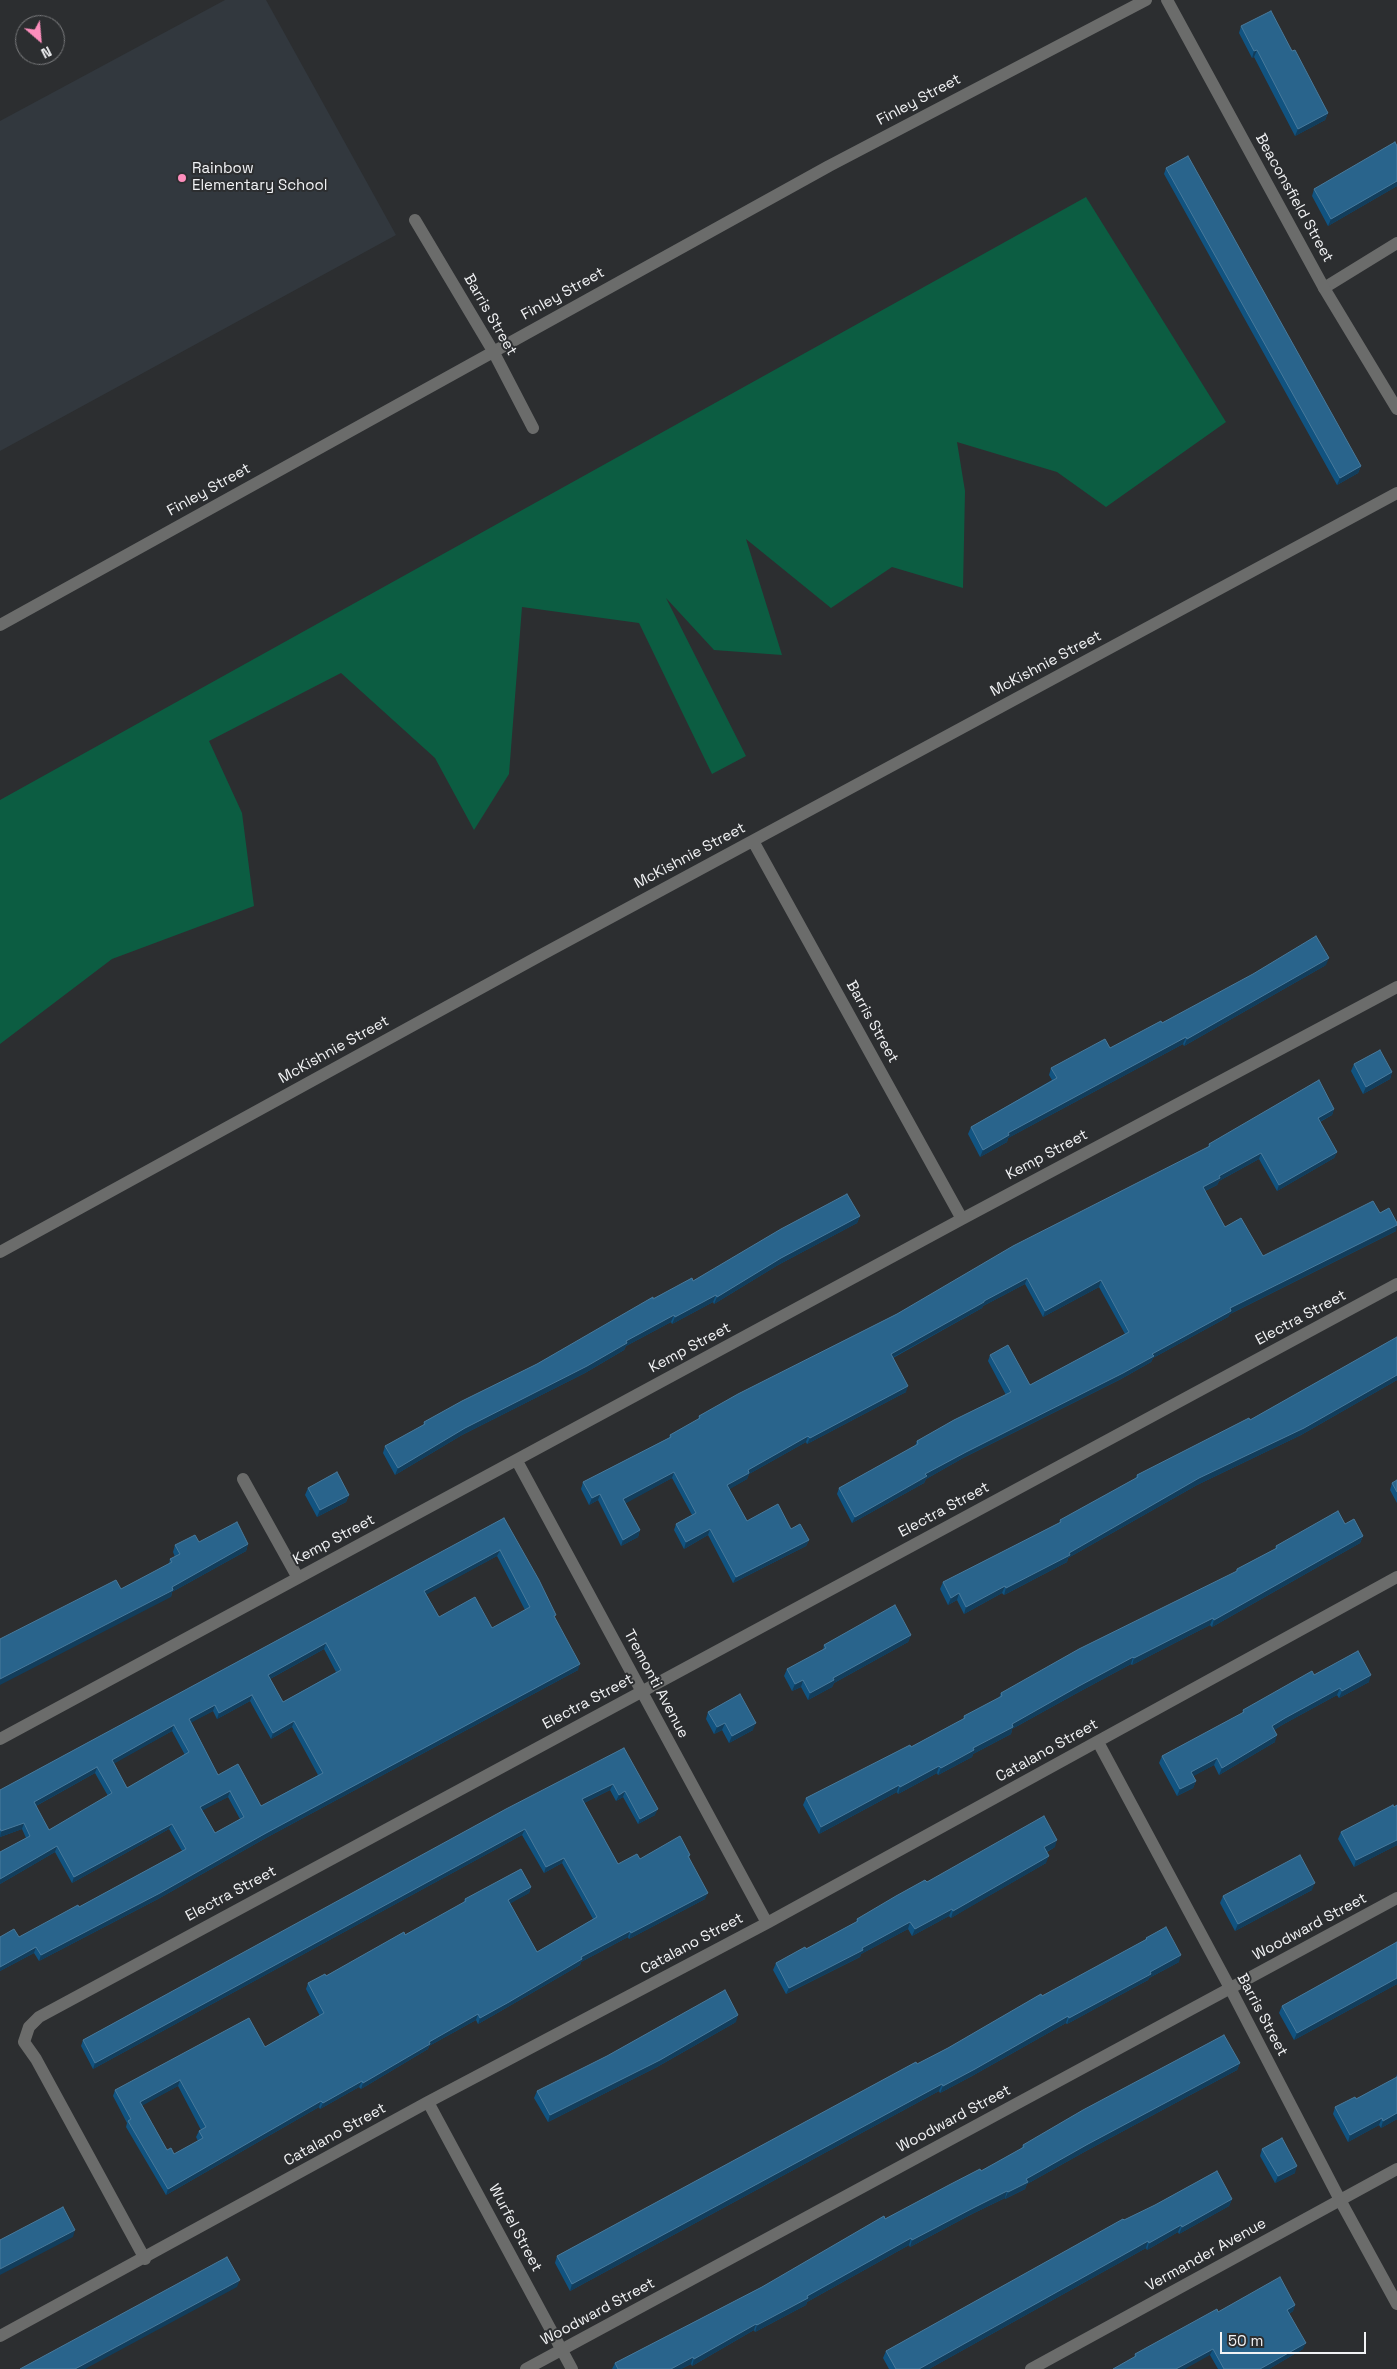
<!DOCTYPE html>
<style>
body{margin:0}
#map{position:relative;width:1397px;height:2369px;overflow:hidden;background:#2c2e30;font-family:"Space Grotesk",sans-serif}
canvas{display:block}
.north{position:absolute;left:15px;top:15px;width:50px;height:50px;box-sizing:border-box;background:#2c2e30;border:1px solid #7b7c7e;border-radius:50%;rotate:153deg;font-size:14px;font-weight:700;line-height:20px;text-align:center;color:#f1f2f4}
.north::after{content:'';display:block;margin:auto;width:18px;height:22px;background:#fe8ebd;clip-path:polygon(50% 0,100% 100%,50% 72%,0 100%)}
.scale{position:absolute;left:1220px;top:2332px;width:146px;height:22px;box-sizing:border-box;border:2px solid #f1f2f4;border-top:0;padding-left:6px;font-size:15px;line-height:18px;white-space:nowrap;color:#f1f2f4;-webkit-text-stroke:4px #2c2e30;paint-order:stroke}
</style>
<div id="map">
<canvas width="1397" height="2369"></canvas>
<div class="north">N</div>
<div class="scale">50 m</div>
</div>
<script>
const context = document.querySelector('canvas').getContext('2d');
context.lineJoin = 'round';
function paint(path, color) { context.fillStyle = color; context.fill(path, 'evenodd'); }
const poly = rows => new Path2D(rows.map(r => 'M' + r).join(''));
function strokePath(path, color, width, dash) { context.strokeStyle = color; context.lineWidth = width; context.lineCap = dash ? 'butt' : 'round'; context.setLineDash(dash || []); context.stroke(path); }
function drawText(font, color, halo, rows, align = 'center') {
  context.font = font + ' "Space Grotesk",sans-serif'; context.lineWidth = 4; context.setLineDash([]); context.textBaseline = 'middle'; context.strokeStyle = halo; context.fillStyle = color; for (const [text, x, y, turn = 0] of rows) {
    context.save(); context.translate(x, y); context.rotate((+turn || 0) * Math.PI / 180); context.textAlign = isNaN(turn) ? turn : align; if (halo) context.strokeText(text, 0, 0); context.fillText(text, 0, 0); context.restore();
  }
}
paint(poly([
 [225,0,266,0,396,235,0,451,0,121]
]), '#32383e');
paint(poly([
 [1086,197,1226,422,1106,507,1057,472,957,442,965,491,963,588,892,567,831,608,746,539,782,655,714,650,666,598,746,756,712,774,639,623,522,607,509,774,474,830,435,758,341,673,209,741,242,813,254,906,112,959,0,1044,0,800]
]), '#0c5d42');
strokePath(poly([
 [415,220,493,351,533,428],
 [1324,288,1397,243],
 [0,625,829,166,1146,0],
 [753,841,962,1219],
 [0,1252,543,954,1397,493],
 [517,1461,767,1923],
 [243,1479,298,1578],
 [0,1739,962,1219,1397,987],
 [1098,1742,1230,1988,1340,2200,1397,2304],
 [428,2102,572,2369],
 [145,2259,36,2059,24,2042,29,2027,39,2017,1397,1284],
 [0,2336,428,2102,767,1923,1397,1577],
 [526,2369,1397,1898],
 [1031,2369,1397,2169]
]), '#6b6c6b', 12);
strokePath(poly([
 [1167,0,1324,288,1397,409]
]), '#6b6c6b', 12);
paint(poly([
 [1241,26,1292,51,1328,113,1325,120,1295,136,1254,57,1252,58,1239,33],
 [1397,146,1397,186,1328,226,1312,196,1314,189],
 [1166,168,1361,466,1358,473,1337,485,1164,174],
 [1326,965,1184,1046,1183,1044,1008,1138,1007,1142,980,1157,968,1134,971,1127,1052,1080,1049,1075,1051,1068,1110,1048,1162,1023],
 [1354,1064,1392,1072,1390,1079,1363,1094,1351,1071],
 [1334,1109,1332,1115,1320,1122,1337,1152,1334,1158,1277,1191,1259,1159,1219,1181,1217,1185,1205,1191,1225,1227,1263,1256,1380,1213,1396,1231,1230,1314,1228,1317,1153,1358,1151,1362,1121,1379,963,1458,926,1479,924,1483,852,1523,837,1494,839,1488,915,1446,917,1441,1006,1395,988,1361,990,1355,1030,1385,1125,1334,1099,1287,1043,1317,1025,1284,983,1306,982,1308,893,1358,906,1392,807,1444,806,1442,749,1474,747,1479,729,1489,747,1521,791,1529,809,1540,806,1546,733,1583,708,1535,684,1549,674,1530,676,1524,692,1515,672,1478,625,1503,640,1530,638,1537,621,1546,598,1500,589,1505,581,1489,583,1482,669,1438,670,1435,698,1420,699,1416,897,1314,1208,1147,1209,1144],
 [860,1216,857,1223,778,1265,714,1304,713,1302,672,1324,671,1322,626,1346,624,1350,585,1373,462,1435,395,1475,383,1453,385,1446,423,1426,424,1422,537,1364,653,1299,693,1281],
 [1397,1337,1397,1380,1301,1435,1197,1485,1068,1558,1067,1562,1004,1595,1002,1593,964,1614,957,1600,948,1605,940,1589,943,1582,1059,1523,1060,1520,1135,1479,1137,1475,1250,1420],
 [1397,1480,1397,1503,1390,1490,1392,1483],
 [308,1488,349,1495,346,1502,317,1517,305,1495],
 [504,1518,555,1619,578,1670,264,1839,158,1899,39,1961,34,1953,0,1971,0,1937,19,1937,79,1907,182,1851,169,1829,72,1883,55,1852,0,1884,0,1852,26,1838,22,1829,0,1837,0,1790],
 [497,1556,525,1610,492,1628,439,1617,426,1594],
 [324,1649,336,1672,283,1702,270,1679],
 [250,1701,271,1739,292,1727,318,1775,261,1806,218,1775,191,1722,213,1711,217,1719],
 [172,1731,185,1755,127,1788,114,1763],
 [95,1773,108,1796,49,1830,36,1806],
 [228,1797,240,1819,215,1833,202,1810],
 [1345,1524,1363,1536,1360,1543,1212,1627,1210,1625,1132,1665,1131,1664,1077,1693,1012,1729,1011,1734,973,1754,972,1757,938,1775,937,1773,898,1794,897,1792,819,1834,803,1805,806,1798,911,1747,963,1719,964,1716,999,1698,1001,1693,1236,1572,1237,1569,1275,1549,1276,1546],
 [199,1542,248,1544,246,1551,172,1592,171,1597,121,1589,169,1564,170,1559,175,1557,173,1552,175,1545],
 [911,1635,908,1642,834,1683,832,1687,808,1700,801,1687,792,1691,784,1676,787,1669,823,1650,824,1645],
 [1314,1675,1369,1682,1339,1698,1337,1695,1282,1725,1274,1730,1275,1742,1219,1775,1214,1765,1193,1776,1196,1781,1193,1788,1177,1796,1159,1763,1162,1756,1242,1714,1243,1710],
 [708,1712,753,1730,729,1743,722,1730,714,1734,706,1719],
 [624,1748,655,1815,638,1824,623,1797,616,1801,610,1790,584,1803,618,1864,640,1859,690,1855,689,1858,705,1899,629,1939,628,1937,581,1962,580,1965,506,2008,478,2024,476,2020,429,2046,428,2049,361,2089,359,2087,320,2109,319,2107,166,2195,126,2127,127,2123,113,2096,115,2090,265,2047,320,2016,306,1989,308,1983,326,1976,405,1935,463,1903,465,1899,531,1887,529,1893,510,1903,537,1952,593,1919,562,1863,544,1873,522,1835,93,2069,81,2046,83,2040],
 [178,2086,201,2130,199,2131,196,2137,198,2141,174,2154,167,2150,142,2105],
 [1397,1805,1397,1845,1354,1867,1338,1839,1341,1832],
 [1055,1847,1047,1852,1046,1863,966,1909,951,1918,949,1916,912,1936,908,1929,861,1954,860,1957,786,1994,773,1970,776,1963,806,1949,856,1922,857,1919,927,1882],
 [1312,1890,1235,1931,1220,1903,1223,1896],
 [1146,1938,1179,1962,1149,1978,1148,1980,1067,2024,1066,2023,972,2076,940,2093,939,2091,570,2291,555,2263,557,2256,948,2048,1145,1940],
 [1397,1942,1397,1984,1294,2040,1279,2013,1282,2006],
 [736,2022,657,2067,548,2122,534,2098,537,2091],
 [1240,2063,1237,2070,1086,2151,1027,2184,1025,2189,1005,2199,1005,2198,972,2214,910,2247,909,2245,807,2302,806,2305,755,2332,754,2330,692,2366,691,2364,681,2369,612,2369,615,2363,762,2287,885,2219,981,2171,1021,2149,1023,2145],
 [1397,2074,1397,2119,1381,2128,1379,2125,1348,2142,1333,2114,1335,2107,1356,2099,1396,2078],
 [1262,2149,1295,2173,1275,2183,1260,2156],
 [1232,2199,1229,2206,1179,2234,1178,2232,1147,2250,1146,2248,929,2369,889,2369,883,2358,886,2351,1124,2220],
 [1295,2305,1293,2311,1289,2314,1303,2349,1269,2369,1218,2369,1210,2355,1134,2358,1135,2354,1218,2312]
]), '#115380');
paint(poly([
 [1257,50,1254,57,1252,58,1254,51],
 [1328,113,1325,120,1295,136,1298,129],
 [1397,181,1397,186,1328,226,1331,219],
 [1361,466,1358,473,1337,485,1340,478],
 [1329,958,1326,965,1184,1046,1187,1039],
 [1186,1037,1183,1044,1008,1138,1007,1142,980,1157,983,1150,1008,1133],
 [1392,1072,1390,1079,1363,1094,1366,1087],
 [1334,1109,1332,1115,1315,1124,1318,1118],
 [1337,1152,1334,1158,1277,1191,1279,1185],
 [1261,1153,1259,1159,1219,1181,1217,1185,1201,1193,1203,1187,1219,1176],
 [860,1216,857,1223,778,1265,714,1304,717,1297,781,1258],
 [1397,1225,1396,1231,1230,1314,1228,1317,1153,1358,1151,1362,1121,1379,963,1458,926,1479,924,1483,852,1523,855,1517,925,1474,966,1452,1152,1354,1230,1308],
 [1027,1278,1025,1284,983,1306,982,1308,888,1360,891,1354,984,1301],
 [1101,1280,1099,1287,1043,1317,1045,1311],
 [716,1295,713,1302,672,1324,675,1317],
 [674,1315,671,1322,626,1346,624,1350,585,1373,462,1435,395,1475,398,1468,465,1428],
 [1397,1375,1397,1380,1301,1435,1197,1485,1068,1558,1067,1562,1004,1595,1006,1588,1199,1478],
 [908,1386,906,1392,807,1444,810,1438],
 [808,1436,806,1442,749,1474,747,1479,725,1492,727,1485,748,1470],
 [674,1472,672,1478,621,1506,623,1499],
 [600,1494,598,1500,589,1505,592,1498],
 [349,1495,346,1502,317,1517,320,1510],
 [710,1529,708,1535,684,1549,686,1542],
 [640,1530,638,1537,621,1546,623,1540],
 [1363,1536,1360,1543,1212,1627,1214,1620],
 [809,1540,806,1546,733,1583,736,1577],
 [248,1544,246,1551,172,1592,171,1597,0,1685,0,1679,172,1587],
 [500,1550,497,1556,422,1597,424,1591],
 [1005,1586,1002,1593,964,1614,966,1607],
 [959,1593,957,1600,948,1605,951,1598],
 [1213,1618,1210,1625,1132,1665,1134,1658],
 [911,1635,908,1642,834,1683,832,1687,808,1700,810,1693,833,1678],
 [326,1643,324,1649,266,1681,268,1675],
 [1133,1657,1131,1664,1077,1693,1012,1729,1011,1734,973,1754,972,1757,938,1775,941,1768,1012,1724,1079,1686],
 [580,1664,578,1670,264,1839,158,1899,39,1961,41,1955],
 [1371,1675,1369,1682,1339,1698,1342,1691],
 [803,1680,801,1687,792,1691,795,1684],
 [1340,1688,1337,1695,1282,1725,1270,1733,1272,1726,1285,1718],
 [252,1695,250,1701,217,1719,219,1713],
 [215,1705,213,1711,187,1725,189,1719],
 [294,1721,292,1727,271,1739,273,1733],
 [725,1723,722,1730,714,1734,717,1727],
 [756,1723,753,1730,729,1743,732,1736],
 [174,1725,172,1731,110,1766,112,1760],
 [1277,1735,1275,1742,1219,1775,1222,1768],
 [1217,1758,1214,1765,1188,1779,1191,1772],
 [939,1766,937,1773,898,1794,900,1787],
 [97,1767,95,1773,32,1808,34,1802],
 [1196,1781,1193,1788,1177,1796,1180,1789],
 [613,1784,610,1790,580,1805,582,1799],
 [899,1785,897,1792,819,1834,821,1827],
 [230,1791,228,1797,198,1813,200,1807],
 [625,1791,623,1797,616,1801,619,1795],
 [658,1809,655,1815,638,1824,640,1819],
 [24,1823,22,1829,0,1837,1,1831],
 [172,1824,169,1829,72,1883,74,1877],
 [525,1829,522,1835,93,2069,95,2063],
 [1057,1840,1055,1847,1042,1854,1044,1847],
 [1397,1840,1397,1845,1354,1867,1356,1860],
 [57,1846,55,1852,0,1884,0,1879],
 [1049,1856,1046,1863,951,1918,953,1911],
 [564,1858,562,1863,544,1873,546,1867],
 [1315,1883,1312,1890,1235,1931,1238,1924],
 [531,1887,529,1893,506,1906,508,1900],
 [708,1893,705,1899,629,1939,631,1933],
 [952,1909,949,1916,912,1936,915,1929],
 [910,1922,908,1929,861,1954,860,1957,786,1994,789,1988],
 [630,1931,628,1937,581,1962,580,1965,506,2008,478,2024,480,2018,581,1957],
 [36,1947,34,1953,0,1971,0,1967],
 [1181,1955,1179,1962,1149,1978,1148,1980,1067,2024,1069,2018],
 [1397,1978,1397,1984,1294,2040,1297,2033],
 [478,2014,476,2020,429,2046,428,2049,361,2089,363,2083,429,2042],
 [738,2015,736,2022,657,2067,548,2122,550,2115],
 [1068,2016,1066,2023,972,2076,940,2093,943,2086],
 [1240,2063,1237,2070,1086,2151,1027,2184,1025,2189,1005,2199,1008,2192,1026,2179,1088,2144],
 [180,2080,178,2086,138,2108,140,2102],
 [362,2081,359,2087,320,2109,323,2103],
 [942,2084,939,2091,570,2291,572,2284],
 [321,2101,319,2107,166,2195,168,2189],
 [1397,2113,1397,2119,1381,2128,1383,2121],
 [1382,2118,1379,2125,1348,2142,1350,2135],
 [1297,2166,1295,2173,1275,2183,1278,2176],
 [1007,2191,1005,2198,972,2214,910,2247,912,2240,975,2207],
 [1232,2199,1229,2206,1179,2234,1182,2227],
 [1181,2225,1178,2232,1147,2250,1149,2243],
 [75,2230,73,2237,0,2275,0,2269],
 [911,2238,909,2245,807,2302,806,2305,755,2332,757,2325],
 [1148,2241,1146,2248,929,2369,919,2369],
 [240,2280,237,2287,85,2369,75,2369],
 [1295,2305,1293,2311,1285,2316,1287,2310],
 [756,2324,754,2330,692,2366,694,2359],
 [1306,2343,1303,2349,1269,2369,1260,2369],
 [1213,2349,1210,2355,1185,2369,1176,2369],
 [693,2357,691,2364,681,2369,671,2369]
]), '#123d5b');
const building = poly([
 [1271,11,1292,51,1295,50,1328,113,1298,129,1257,50,1254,51,1241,26,1271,11],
 [1395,142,1397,146,1397,181,1331,219,1314,189,1395,142],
 [1188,156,1361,466,1340,478,1166,168,1188,156],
 [1316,936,1329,958,1187,1039,1186,1037,1008,1133,1009,1135,983,1150,971,1127,1057,1078,1051,1068,1105,1039,1110,1048,1161,1021,1162,1023,1253,974,1316,936],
 [1380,1050,1392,1072,1366,1087,1354,1064,1380,1050],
 [1319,1080,1334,1109,1318,1118,1337,1152,1279,1185,1261,1153,1219,1176,1220,1178,1203,1187,1225,1227,1241,1218,1263,1256,1373,1201,1380,1213,1389,1208,1397,1223,1397,1225,1230,1308,1231,1311,1152,1354,1154,1356,1123,1373,966,1452,925,1474,927,1476,855,1517,839,1488,918,1444,917,1441,954,1420,1011,1392,990,1355,1008,1345,1030,1385,1129,1332,1101,1280,1045,1311,1027,1278,984,1301,984,1302,891,1354,908,1386,810,1438,808,1436,748,1470,749,1473,727,1485,747,1521,778,1504,791,1529,800,1524,809,1540,736,1577,710,1529,686,1542,676,1524,696,1513,674,1472,623,1499,640,1530,623,1540,600,1494,592,1498,583,1482,671,1437,670,1435,700,1418,699,1416,738,1394,897,1314,1013,1246,1210,1146,1209,1144,1319,1080],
 [847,1194,860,1216,781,1258,717,1297,716,1295,675,1317,674,1315,626,1341,627,1343,587,1366,465,1428,398,1468,385,1446,425,1424,424,1422,462,1401,537,1364,653,1297,653,1299,692,1278,693,1281,781,1229,847,1194],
 [1397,1337,1397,1375,1304,1428,1199,1478,1069,1553,1070,1555,1006,1588,1005,1586,966,1607,959,1593,951,1598,943,1582,1061,1522,1060,1520,1138,1477,1137,1475,1249,1418,1250,1420,1397,1337],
 [337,1472,349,1495,320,1510,308,1488,337,1472],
 [1397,1480,1397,1492,1392,1483,1397,1480],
 [1338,1511,1345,1524,1354,1519,1363,1536,1214,1620,1213,1618,1134,1658,1133,1657,1079,1686,1012,1724,1013,1727,973,1748,974,1750,941,1768,939,1766,900,1787,899,1785,821,1827,806,1798,910,1745,911,1747,965,1718,964,1716,1002,1696,1001,1693,1079,1649,1237,1571,1237,1569,1277,1548,1276,1546,1338,1511],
 [504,1518,539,1580,556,1615,554,1616,580,1664,266,1833,160,1893,41,1955,36,1947,0,1967,0,1937,14,1929,19,1937,78,1905,79,1907,186,1849,172,1824,74,1877,57,1846,0,1879,0,1852,30,1836,24,1823,1,1831,0,1828,0,1790,504,1518],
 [500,1550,530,1607,492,1628,475,1597,439,1617,424,1591,500,1550],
 [326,1643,341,1670,283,1702,268,1675,326,1643],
 [252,1695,273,1733,294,1721,323,1773,261,1806,238,1764,218,1775,189,1719,215,1705,219,1713,252,1695],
 [174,1725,189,1752,127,1788,112,1760,174,1725],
 [97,1767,112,1793,49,1830,34,1802,97,1767],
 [230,1791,244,1817,215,1833,200,1807,230,1791],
 [237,1522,248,1544,172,1587,173,1590,0,1679,0,1639,116,1580,121,1589,172,1562,170,1559,180,1554,175,1545,195,1535,199,1542,237,1522],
 [895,1605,911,1635,833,1678,834,1680,810,1693,803,1680,795,1684,787,1669,826,1648,824,1645,895,1605],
 [1358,1651,1371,1675,1342,1691,1340,1688,1285,1718,1272,1726,1277,1735,1222,1768,1217,1758,1191,1772,1196,1781,1180,1789,1162,1756,1244,1712,1243,1710,1312,1671,1314,1675,1358,1651],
 [740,1694,756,1723,732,1736,725,1723,717,1727,708,1712,740,1694],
 [624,1748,658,1809,640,1819,625,1791,619,1795,613,1784,582,1799,618,1864,637,1854,640,1859,680,1836,690,1855,688,1856,708,1893,631,1933,630,1931,581,1957,582,1959,509,2002,480,2018,478,2014,429,2042,430,2044,363,2083,362,2081,323,2103,321,2101,168,2189,128,2121,131,2119,115,2090,249,2018,265,2047,324,2013,308,1983,325,1974,326,1976,404,1932,405,1935,466,1901,465,1899,521,1869,531,1887,508,1900,537,1952,597,1917,564,1858,546,1867,525,1829,95,2063,83,2040,506,1809,624,1748],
 [180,2080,206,2127,199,2131,203,2138,174,2154,171,2148,167,2150,140,2102,180,2080],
 [1393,1805,1394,1807,1397,1805,1397,1840,1356,1860,1341,1832,1393,1805],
 [1044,1816,1057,1840,1044,1847,1049,1856,953,1911,952,1909,915,1929,910,1922,862,1948,863,1950,789,1988,776,1963,805,1947,806,1949,858,1921,857,1919,896,1896,925,1880,927,1882,1044,1816],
 [1300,1855,1315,1883,1238,1924,1223,1896,1300,1855],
 [1166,1927,1181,1955,1150,1972,1151,1974,1069,2018,1068,2016,975,2069,943,2086,942,2084,572,2284,557,2256,916,2062,917,2064,948,2048,1041,1994,1042,1996,1147,1939,1146,1938,1166,1927],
 [1397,1942,1397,1978,1297,2033,1282,2006,1397,1942],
 [725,1990,738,2015,660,2060,550,2115,537,2091,607,2056,725,1990],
 [1224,2035,1240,2063,1088,2144,1026,2179,1028,2182,1008,2192,1007,2191,975,2207,912,2240,911,2238,807,2296,808,2298,757,2325,756,2324,694,2359,693,2357,671,2369,618,2369,615,2363,762,2287,884,2216,885,2219,949,2185,980,2169,981,2171,1024,2147,1023,2145,1083,2110,1224,2035],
 [1397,2077,1397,2113,1383,2121,1382,2118,1350,2135,1335,2107,1355,2097,1356,2099,1397,2077],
 [1282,2138,1297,2166,1278,2176,1262,2149,1282,2138],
 [1217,2171,1232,2199,1182,2227,1181,2225,1149,2243,1148,2241,919,2369,896,2369,886,2351,1123,2219,1124,2220,1155,2205,1217,2171],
 [63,2207,75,2230,0,2269,0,2240,63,2207],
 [227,2257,240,2280,75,2369,20,2369,227,2257],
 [1280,2277,1295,2305,1287,2310,1306,2343,1260,2369,1224,2369,1213,2349,1176,2369,1113,2369,1136,2356,1135,2354,1217,2309,1218,2312,1280,2277]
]);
paint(building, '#29648c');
strokePath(building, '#487a9c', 1);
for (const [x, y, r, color] of [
 [182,178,5,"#fe8ebd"]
]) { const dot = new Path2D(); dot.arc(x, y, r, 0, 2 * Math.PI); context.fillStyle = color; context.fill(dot); strokePath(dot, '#2c2e30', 2); }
drawText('15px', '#f1f2f4', '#2c2e30', [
 ["Finley Street",919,100,-28],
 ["Beaconsfield Street",1294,198,61],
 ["Finley Street",563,294,-29],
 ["Barris Street",490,315,60],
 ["Finley Street",209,490,-29],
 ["McKishnie Street",1046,664,-28],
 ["McKishnie Street",690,856,-28],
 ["Barris Street",872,1022,61],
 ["McKishnie Street",334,1050,-29],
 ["Kemp Street",1047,1155,-28],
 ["Electra Street",1301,1318,-28],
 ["Kemp Street",690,1348,-28],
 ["Electra Street",944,1510,-28],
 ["Kemp Street",334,1540,-28],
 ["Tremonti Avenue",656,1684,62],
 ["Electra Street",588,1702,-28],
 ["Catalano Street",1047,1751,-29],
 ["Electra Street",231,1894,-28],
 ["Woodward Street",1310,1927,-28],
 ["Catalano Street",692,1944,-28],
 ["Barris Street",1262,2015,62],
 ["Woodward Street",954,2119,-28],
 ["Catalano Street",335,2135,-29],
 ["Wurfel Street",515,2228,62],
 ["Vermander Avenue",1206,2255,-29],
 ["Woodward Street",598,2312,-28]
]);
drawText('15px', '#f1f2f4', '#2c2e30', [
 ["Rainbow",192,169],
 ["Elementary School",192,186]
], 'left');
</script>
